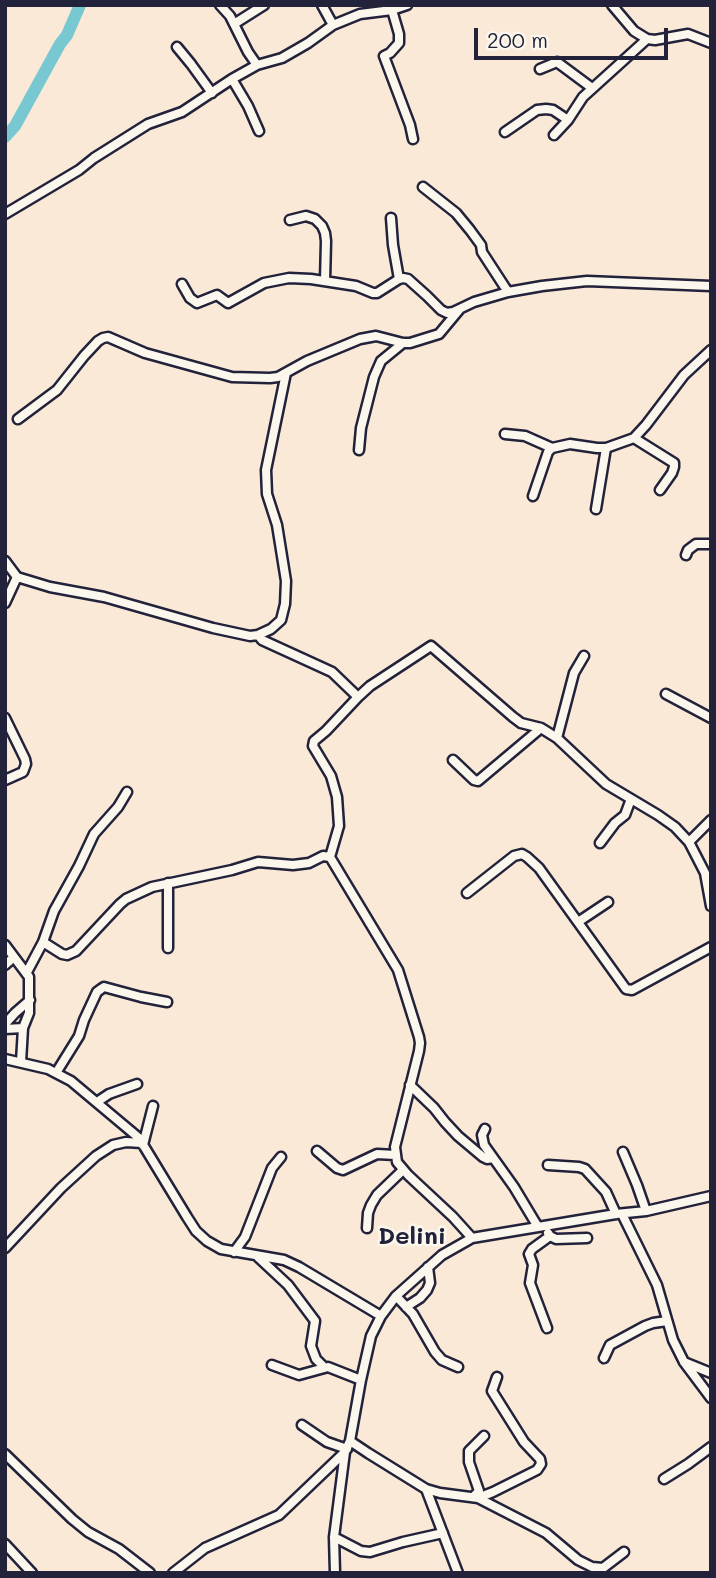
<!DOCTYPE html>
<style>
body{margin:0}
#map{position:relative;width:716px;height:1578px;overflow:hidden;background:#fae9d7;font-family:Mali,sans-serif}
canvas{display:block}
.frame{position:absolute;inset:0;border:7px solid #22223b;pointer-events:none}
.scale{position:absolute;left:474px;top:28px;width:194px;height:32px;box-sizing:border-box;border:4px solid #22223b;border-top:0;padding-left:9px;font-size:21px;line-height:24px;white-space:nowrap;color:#22223b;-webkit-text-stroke:5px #fbf7ec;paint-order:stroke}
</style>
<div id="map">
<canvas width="716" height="1578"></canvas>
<div class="frame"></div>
<div class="scale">200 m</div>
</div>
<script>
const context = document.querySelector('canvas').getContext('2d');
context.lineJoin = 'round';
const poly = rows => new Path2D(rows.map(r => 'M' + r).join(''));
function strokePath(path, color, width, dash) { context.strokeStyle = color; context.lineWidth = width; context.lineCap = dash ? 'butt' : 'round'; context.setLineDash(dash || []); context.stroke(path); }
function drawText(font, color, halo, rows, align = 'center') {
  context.font = font + ' Mali,sans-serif'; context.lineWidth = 5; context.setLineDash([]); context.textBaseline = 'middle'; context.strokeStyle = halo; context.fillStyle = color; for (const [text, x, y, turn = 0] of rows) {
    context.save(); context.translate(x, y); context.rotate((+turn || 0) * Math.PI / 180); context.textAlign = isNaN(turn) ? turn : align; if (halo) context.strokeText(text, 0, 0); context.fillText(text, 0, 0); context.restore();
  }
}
strokePath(poly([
 [5,137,15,126,60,44,67,35,80,5]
]), '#77c8d1', 12);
const street = poly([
 [220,5,230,16,248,52,257,65],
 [322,5,333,25],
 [612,5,634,31,647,39,655,40,688,34,711,43],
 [392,10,399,34,399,43,390,53,384,56,410,125,413,139],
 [234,24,264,5],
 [177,47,191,64,212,93],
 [540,69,557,62,592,88],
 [232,79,248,106,259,131],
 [505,132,537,110,546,109,553,110,568,120],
 [554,135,568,120,583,97,647,39],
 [423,187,456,213,470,230,481,245,482,252,508,292],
 [5,214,79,170,94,158,148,124,182,112,232,79,257,65,282,58,308,43,333,25,360,14,392,10,407,5],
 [391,218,393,245,399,279],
 [290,220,306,216,315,219,322,226,325,233,326,241,325,281],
 [182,284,190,298,197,303,217,295,228,303,264,283,289,278,311,279,356,286,373,293,377,293,399,279,403,278,408,279,427,296,441,310,447,313,453,312,474,302,508,292,542,286,587,281,711,286],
 [18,419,57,390,84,356,98,341,103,338,108,337,145,353,232,377,270,378,278,377,307,361,360,339,376,336,403,343,410,343,439,334,459,310],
 [505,434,525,436,552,448],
 [634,438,674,463,674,467,672,473,660,490],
 [359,450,361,428,374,377,381,361,403,343],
 [533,496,548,452,552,448,570,444,597,448,606,448,634,438,646,425,684,375,711,350],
 [596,509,606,448],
 [686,555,688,550,696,544,711,544],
 [5,561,17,577,50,587,104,597,213,628,250,636,258,635,271,629,281,620,285,604,286,581,277,525,267,494,266,470,286,373],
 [5,603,17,577],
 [258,635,262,640,332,672,358,697],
 [666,694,711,718],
 [5,718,25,759,26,764,23,772,5,780],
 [557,738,574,673,584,656],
 [453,760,474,780,478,781,541,728],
 [689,842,711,820],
 [600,843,615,823,625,815,631,799],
 [330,857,339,826,337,797,331,776,313,746,314,741,326,731,358,697,370,686,431,646,513,717,521,723,541,728,557,738,606,784,658,815,675,827,689,842,705,873,711,906],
 [168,883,168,948],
 [467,893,514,856,522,854,527,857,539,868,626,989,632,990,711,947],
 [578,922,608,902],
 [43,942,62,954,67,955,76,951,120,904,126,899,152,887,232,870,258,862,293,865,309,863,323,856,330,857,398,970,419,1037,420,1043,419,1051,395,1147,397,1162,408,1175,453,1217,472,1238],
 [5,945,29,977,29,1013,23,1028,21,1062],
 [5,965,14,957],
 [27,972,43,942,54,911,79,866,94,834,118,807,127,792],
 [5,1024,15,1013,30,1000],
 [5,1029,23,1028],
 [5,1059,48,1069,71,1081,139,1138,187,1217,196,1231,207,1241,221,1249,284,1260,299,1267,381,1316],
 [56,1073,79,1036,84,1020,97,992,101,989,104,987,141,997,167,1002],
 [410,1085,434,1108,445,1122,458,1136,483,1157,487,1159,493,1158],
 [97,1102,109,1094,137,1084],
 [485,1129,482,1135,484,1145,514,1187,538,1227],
 [143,1145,153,1106],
 [317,1151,337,1168,343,1170,377,1154,395,1155],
 [623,1152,637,1185,646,1211],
 [548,1165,579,1167,585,1169,606,1192,616,1214],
 [622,1214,657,1285,673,1340,684,1362,711,1398],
 [367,1228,368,1213,371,1205,377,1195,403,1170],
 [548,1233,550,1236,556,1239,587,1238],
 [5,1248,61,1188,96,1156,113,1145,126,1142,142,1143],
 [234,1252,245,1237,272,1168,281,1157],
 [258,1257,288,1285,315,1321,311,1346,316,1359,324,1367],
 [396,1296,413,1314,435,1352,442,1360,458,1367],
 [406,1307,420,1298,427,1290,430,1283,428,1267],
 [547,1328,530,1283,533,1265,529,1254,532,1249,550,1236],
 [604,1358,610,1345,645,1326,653,1323,667,1321],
 [684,1362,711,1373],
 [272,1365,299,1375,328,1367,361,1380],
 [302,1425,327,1442,347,1449],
 [350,1441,368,1453,426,1489,440,1493,478,1498,546,1533,578,1560,592,1567,603,1568,624,1552],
 [5,1454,72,1519,88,1532,119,1549,150,1573],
 [664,1479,688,1464,711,1447],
 [426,1489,458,1573],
 [473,1497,479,1491,469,1462,469,1451,484,1436],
 [478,1498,493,1492,537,1470,541,1464,540,1459,524,1442,492,1391,497,1377],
 [334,1537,361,1551,370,1552,403,1542,443,1533],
 [5,1544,32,1573],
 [173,1573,205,1548,279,1515,345,1452,350,1441,361,1380,371,1336,381,1316,396,1296,442,1255,472,1238,616,1214,646,1211,711,1196],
 [335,1573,334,1537,345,1452]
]);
strokePath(street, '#22223b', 13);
strokePath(street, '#fbf7ec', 8);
drawText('bold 24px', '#22223b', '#fbf7ec', [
 ["Delini",412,1237]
]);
</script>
